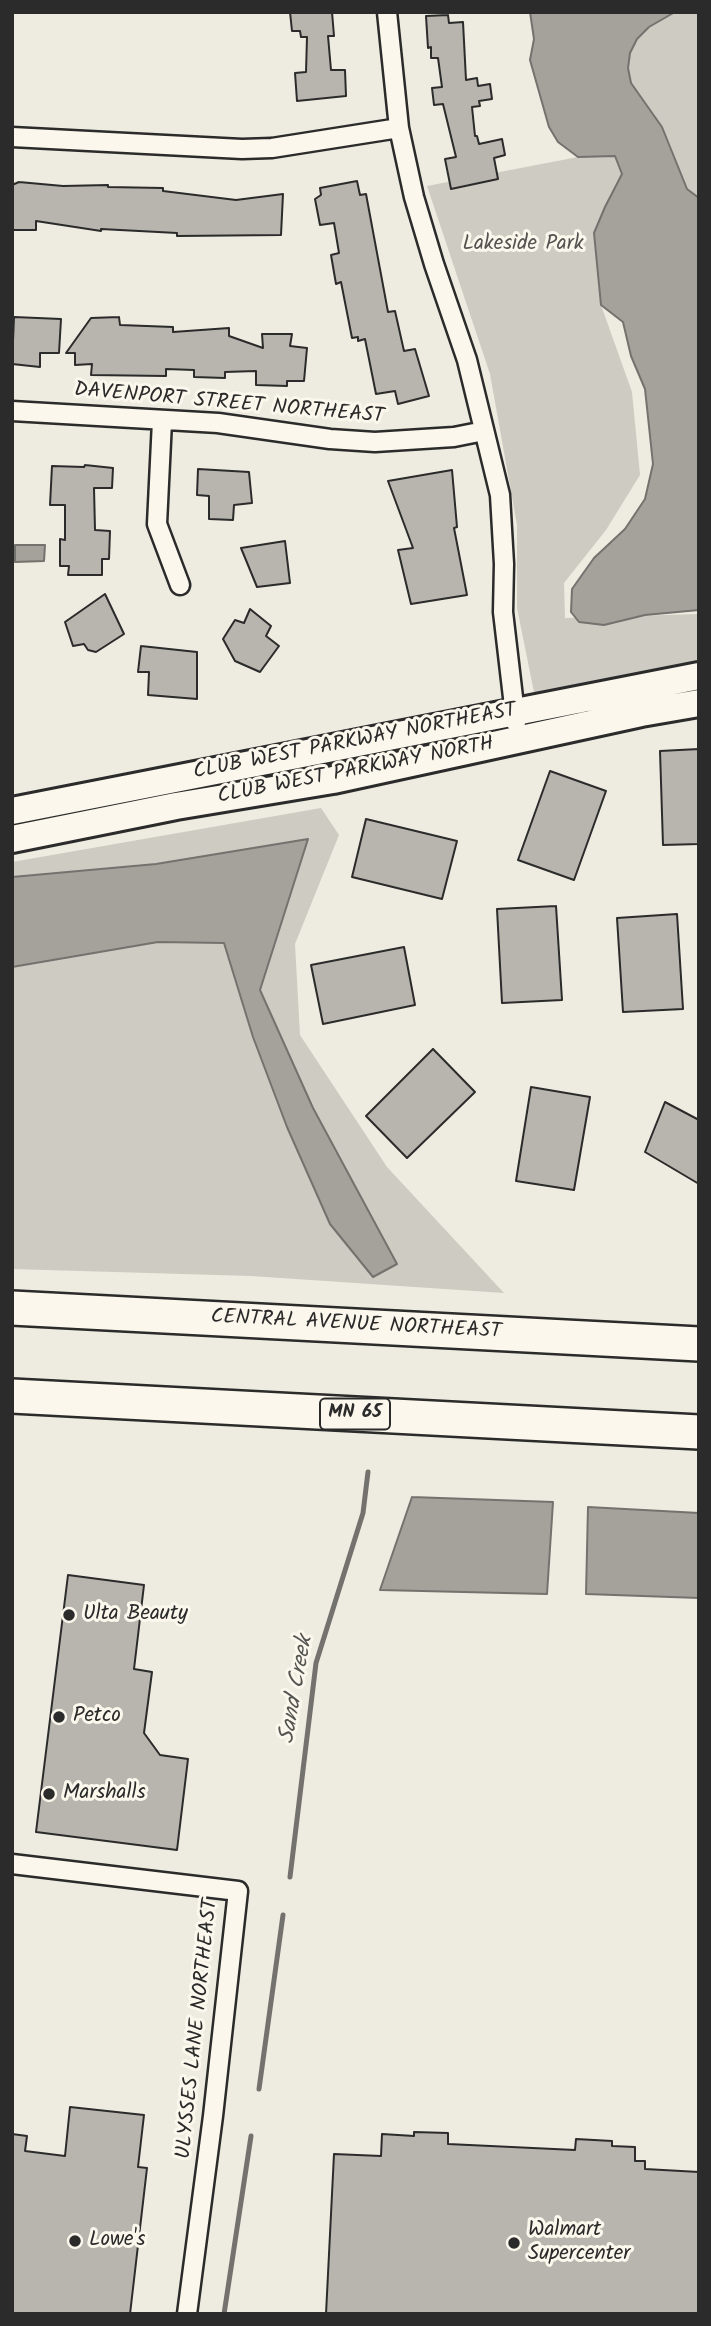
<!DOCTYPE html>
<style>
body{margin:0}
#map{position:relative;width:711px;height:2326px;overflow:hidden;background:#eeebe0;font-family:Kalam,sans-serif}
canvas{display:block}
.frame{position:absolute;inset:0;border:14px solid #2b2b2b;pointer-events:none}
</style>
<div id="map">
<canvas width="711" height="2326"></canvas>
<div class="frame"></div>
</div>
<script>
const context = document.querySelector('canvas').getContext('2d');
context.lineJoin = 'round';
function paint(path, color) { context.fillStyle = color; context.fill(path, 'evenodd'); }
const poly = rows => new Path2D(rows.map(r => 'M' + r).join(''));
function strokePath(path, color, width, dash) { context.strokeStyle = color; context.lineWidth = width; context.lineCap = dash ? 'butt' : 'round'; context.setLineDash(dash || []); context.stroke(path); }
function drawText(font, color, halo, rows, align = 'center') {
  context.font = font + ' Kalam,sans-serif'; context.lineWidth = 6; context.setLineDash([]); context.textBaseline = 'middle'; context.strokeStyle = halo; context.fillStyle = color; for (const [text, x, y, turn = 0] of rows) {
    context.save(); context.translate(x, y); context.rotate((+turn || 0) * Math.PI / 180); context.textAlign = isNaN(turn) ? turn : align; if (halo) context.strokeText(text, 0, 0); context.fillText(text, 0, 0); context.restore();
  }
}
paint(poly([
 [675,12,699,12,699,198,687,189,680,175,670,144,654,114,631,83,628,68,630,53,637,39,649,28],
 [602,155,615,156,622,174,605,207,595,233,601,305,632,392,640,475,606,530,564,583,565,618,699,614,699,663,591,684,537,707,517,608,517,525,490,374,427,186,578,157],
 [321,808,339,835,295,944,300,1035,387,1167,504,1293,251,1276,12,1269,12,862]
]), '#cecbc2');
const water = poly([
 [530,12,675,12,649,27,637,39,630,53,628,68,631,83,662,127,687,189,699,198,699,610,645,615,604,625,579,622,571,612,572,589,594,558,625,529,645,499,653,464,645,389,631,356,623,322,601,305,594,233,605,207,622,174,615,156,578,157,558,142,549,127,530,60,534,39,530,12],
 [15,545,45,545,44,561,15,562,15,545],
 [308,839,260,990,313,1108,397,1264,373,1277,330,1224,287,1127,253,1037,224,943,158,942,12,967,12,877,156,864,308,839],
 [412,1497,553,1502,547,1594,380,1590,412,1497],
 [588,1507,699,1513,699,1598,586,1594,588,1507]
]);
paint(water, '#a4a29a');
strokePath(water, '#74726e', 2);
strokePath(poly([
 [290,1877,316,1663,363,1513,368,1472],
 [259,2089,283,1915],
 [224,2314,251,2136]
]), '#74726e', 5);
const building = poly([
 [290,12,332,12,334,36,328,36,331,70,345,70,346,96,297,101,295,73,306,72,307,37,301,37,300,31,292,31,290,12],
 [448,15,449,23,463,22,466,80,477,78,478,86,490,84,492,99,479,101,480,106,472,107,475,136,477,136,479,144,502,139,505,155,494,158,498,179,451,189,445,159,456,157,443,104,434,105,432,88,442,87,438,58,431,58,431,47,428,48,426,16,448,15],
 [357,181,360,195,366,194,388,312,395,311,404,351,415,349,429,396,398,404,395,391,376,394,365,339,358,341,358,337,352,338,341,282,336,284,331,255,339,253,334,223,320,225,315,199,321,195,320,188,357,181],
 [19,182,63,186,108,185,108,187,163,188,163,191,236,200,283,194,281,235,177,236,177,233,101,229,101,231,36,221,36,230,12,230,12,185,19,182],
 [14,317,61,319,59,353,40,353,40,367,12,364,14,317],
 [119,317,120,325,173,327,173,332,229,328,229,336,263,348,262,334,292,334,290,346,307,348,304,381,287,381,287,386,256,385,256,371,225,372,225,378,194,377,194,370,166,369,166,376,91,375,92,364,75,365,75,353,66,353,91,318,119,317],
 [85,465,113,468,112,488,94,488,95,530,110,531,109,559,102,559,102,575,68,575,69,566,60,566,60,539,65,540,65,505,50,505,52,466,84,467,85,465],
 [198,469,249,472,252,503,234,505,233,520,209,519,209,496,197,495,198,469],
 [452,470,457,527,454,528,467,595,411,604,398,550,413,548,388,481,452,470],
 [285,541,290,583,257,587,241,548,285,541],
 [105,594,124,634,96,652,88,650,84,644,73,646,65,622,105,594],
 [250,609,271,626,266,636,279,646,260,672,235,661,223,639,235,620,244,623,250,609],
 [141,646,197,652,197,699,148,695,149,672,138,672,141,646],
 [699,749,699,844,663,845,660,751,699,749],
 [550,771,606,791,574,880,518,860,550,771],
 [366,819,457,841,442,899,352,877,366,819],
 [556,906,562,1000,502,1003,497,909,556,906],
 [677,914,683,1009,623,1012,617,918,677,914],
 [404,947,415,1005,323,1024,311,965,404,947],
 [433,1049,475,1092,407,1158,366,1116,433,1049],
 [531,1087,590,1097,574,1190,516,1181,531,1087],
 [665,1102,699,1120,699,1184,645,1152,665,1102],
 [68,1575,144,1585,134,1669,152,1672,144,1733,160,1755,188,1759,177,1850,36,1832,68,1575],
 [70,2107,144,2115,138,2167,147,2168,130,2314,12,2314,12,2134,27,2136,25,2151,65,2156,70,2107],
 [414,2132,448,2133,448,2144,575,2150,576,2139,612,2141,612,2146,635,2147,635,2161,645,2161,645,2169,699,2172,699,2314,326,2314,334,2154,381,2156,382,2134,414,2136,414,2132]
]);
paint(building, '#b8b5ae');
strokePath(building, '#2b2b2b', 2);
const street = poly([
 [387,12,399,128,414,197,434,264,467,360,500,495,504,564,503,612,516,723],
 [12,137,242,149,272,148,399,128],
 [12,411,218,423,330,439,375,442,454,437,484,431],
 [162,421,157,524,180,585],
 [12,1864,238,1891,213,2116,187,2314]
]);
const secondary = poly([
 [12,811,699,676],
 [12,839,176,806,333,780,641,713,699,703]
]);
const highway = poly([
 [12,1308,699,1344],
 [12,1396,699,1432]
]);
strokePath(street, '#2b2b2b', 23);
strokePath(secondary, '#2b2b2b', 32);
strokePath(highway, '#2b2b2b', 38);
strokePath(street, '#fbf7ec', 18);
strokePath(secondary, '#fbf7ec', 26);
strokePath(highway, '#fbf7ec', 33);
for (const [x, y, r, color] of [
 [69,1615,7,"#2b2b2b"],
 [59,1717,7,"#2b2b2b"],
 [49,1794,7,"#2b2b2b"],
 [75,2241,7,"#2b2b2b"],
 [514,2243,7,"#2b2b2b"]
]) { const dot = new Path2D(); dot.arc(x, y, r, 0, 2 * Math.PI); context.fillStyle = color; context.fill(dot); strokePath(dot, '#fbf7ec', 2.5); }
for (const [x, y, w] of [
 [355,1414,70]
]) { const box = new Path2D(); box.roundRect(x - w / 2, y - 15.5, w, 31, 5); context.fillStyle = '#fbf7ec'; context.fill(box); strokePath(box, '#2b2b2b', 2); }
drawText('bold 19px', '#2b2b2b', null, [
 ["MN 65",355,1414]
]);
drawText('21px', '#545351', '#fbf7ec', [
 ["Lakeside Park",523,245]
]);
drawText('21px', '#2b2b2b', '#fbf7ec', [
 ["DAVENPORT STREET NORTHEAST",229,405,5],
 ["CLUB WEST PARKWAY NORTHEAST",355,743,-11],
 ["CLUB WEST PARKWAY NORTH",356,772,-11],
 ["CENTRAL AVENUE NORTHEAST",356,1326,3],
 ["ULYSSES LANE NORTHEAST",199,2029,-84]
]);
drawText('21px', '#2b2b2b', '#fbf7ec', [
 ["Ulta Beauty",83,1615],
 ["Petco",73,1717],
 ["Marshalls",63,1794],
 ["Walmart",528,2231],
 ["Supercenter",528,2255],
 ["Lowe's",89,2241]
], 'left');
drawText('italic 23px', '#555552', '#fbf7ec', [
 ["Sand Creek",298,1690,-80]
]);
</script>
